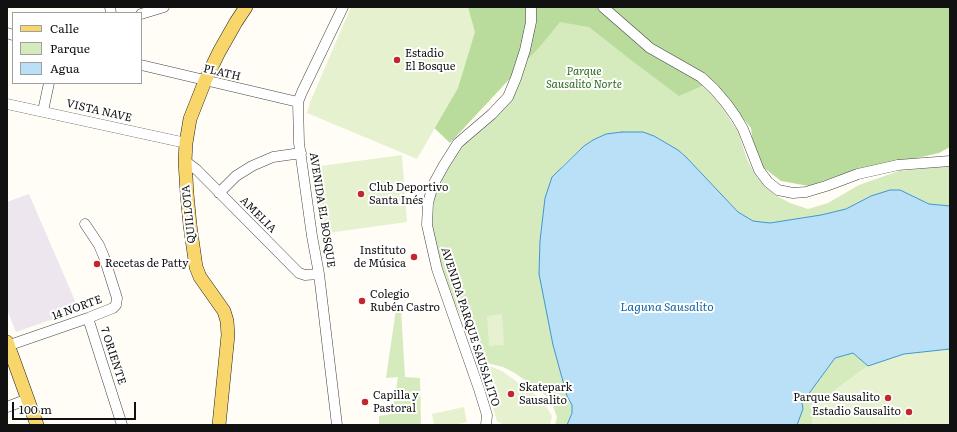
<!DOCTYPE html>
<meta charset="utf-8">
<style>
body{margin:0}
#map{position:relative;width:957px;height:432px;overflow:hidden;background:#fffdf5;font-family:Literata,serif}
canvas{display:block}
.frame{position:absolute;inset:0;border:8px solid #111;pointer-events:none}
.legend{position:absolute;left:12px;top:12px;width:130px;height:72px;box-sizing:border-box;background:#fff;border:1px solid #a0a0a0;margin:0;padding:5px 7px;list-style:none;font-size:12px;color:#111}
.legend li{display:flex;align-items:center;gap:8px;height:20px}
.legend b{width:20px;border:1px solid #a0a0a0}
.scale{position:absolute;left:12px;top:402px;width:124px;height:18px;box-sizing:border-box;border:2px solid #111;border-top:0;padding-left:5px;font-size:12px;line-height:14px;white-space:nowrap;color:#111;-webkit-text-stroke:3px #fff;paint-order:stroke}
</style>
<div id="map">
<canvas width="957" height="432"></canvas>
<div class="frame"></div>
<ul class="legend">
<li><b style="height:5px;background:#f9d66b"></b>Calle</li>
<li><b style="height:11px;background:#d5ebbd"></b>Parque</li>
<li><b style="height:11px;background:#b9e0f7"></b>Agua</li>
</ul>
<div class="scale">100 m</div>
</div>
<script>
const context = document.querySelector('canvas').getContext('2d');
context.lineJoin = 'round';
function paint(path, color) { context.fillStyle = color; context.fill(path, 'evenodd'); }
const poly = rows => new Path2D(rows.map(r => 'M' + r).join(''));
function strokePath(path, color, width, dash) { context.strokeStyle = color; context.lineWidth = width; context.lineCap = dash ? 'butt' : 'round'; context.setLineDash(dash || []); context.stroke(path); }
function drawText(font, color, halo, rows, align = 'center') {
  context.font = font + ' Literata,serif'; context.lineWidth = 4; context.setLineDash([]); context.textBaseline = 'middle'; context.strokeStyle = halo; context.fillStyle = color; for (const [text, x, y, turn = 0] of rows) {
    context.save(); context.translate(x, y); context.rotate((+turn || 0) * Math.PI / 180); context.textAlign = isNaN(turn) ? turn : align; if (halo) context.strokeText(text, 0, 0); context.fillText(text, 0, 0); context.restore();
  }
}
paint(poly([
 [29,194,79,310,16,332,7,310,7,202]
]), '#eee6ef');
paint(poly([
 [593,7,697,82,710,93,721,106,738,132,747,159,754,173,764,186,775,195,790,203,808,209,828,203,859,185,899,171,950,166,950,206,929,204,909,194,871,196,846,209,821,215,770,223,753,221,738,212,686,157,678,150,654,136,643,132,622,132,606,134,584,146,562,166,545,198,540,241,539,263,541,281,546,304,553,345,567,396,572,405,572,413,567,425,555,425,557,417,551,401,540,390,513,372,503,367,487,363,483,360,476,344,461,317,448,289,432,231,433,214,435,192,445,167,461,147,512,98,536,10],
 [396,309,401,309,405,377,420,378,421,425,379,425,379,416,392,414,398,377,386,378],
 [853,353,868,366,839,387,814,409,812,425,797,425,802,403,835,358]
]), '#d5ebbd');
paint(poly([
 [459,7,950,7,950,147,939,153,837,176,809,186,781,181,755,161,751,128,713,81,679,96,631,60,589,27,560,22,542,44,450,143,426,120]
]), '#b9dc9c');
paint(poly([
 [351,7,468,7,475,32,458,88,417,159,307,113,311,100],
 [402,155,407,222,321,234,313,167],
 [502,314,504,345,489,346,487,316],
 [939,349,950,349,950,425,812,425,814,409,839,387,868,366,904,354],
 [490,366,502,371,537,396,535,405,544,406,547,408,552,416,550,425,504,425,497,421,484,378,484,371,485,369],
 [464,407,467,422,454,425,434,425,432,414]
]), '#e6f2cf');
const water = poly([
 [622,132,643,132,654,136,678,150,686,157,738,212,753,221,770,223,821,215,846,209,871,196,890,190,900,190,929,204,950,206,950,349,904,354,868,366,853,353,835,358,802,403,803,409,797,425,567,425,572,413,572,405,567,396,553,345,539,274,540,241,545,198,552,177,584,146,593,140,606,134,622,132]
]);
paint(water, '#b9e0f7');
strokePath(water, '#3f96cf', 1);
const minor = poly([
 [110,7,111,13],
 [603,7,650,48,701,77,714,89,726,103,736,117,743,129,759,170,768,182,778,190,793,193,806,192,826,186,858,174,898,165,950,161],
 [141,14,164,7],
 [7,33,13,35],
 [141,65,298,102],
 [7,104,186,143],
 [43,111,49,83],
 [185,161,197,170,299,273,305,275,319,274],
 [219,193,236,176,252,166,273,157,301,153],
 [88,318,122,425],
 [7,346,88,318,113,308,116,305,117,298,104,257,99,245,85,224],
 [7,407,28,399],
 [337,425,319,274,312,236,299,143,298,102,302,92,343,7],
 [486,425,487,415,479,389,437,269,427,225,428,203,433,185,444,165,458,143,492,114,508,97,516,78,525,50,531,22,531,7]
]);
const major = poly([
 [7,342,37,425],
 [219,425,228,335,227,321,224,311,200,277,196,267,190,225,187,194,185,161,186,143,190,119,205,81,219,52,236,22,246,7]
]);
strokePath(minor, '#444', 11);
strokePath(major, '#222', 14);
strokePath(minor, '#fff', 10);
strokePath(major, '#f9d66b', 13);
for (const [x, y, r, color] of [
 [397,60,4,"#c4262e"],
 [361,194,4,"#c4262e"],
 [414,257,4,"#c4262e"],
 [97,264,4,"#c4262e"],
 [362,301,4,"#c4262e"],
 [511,394,4,"#c4262e"],
 [888,398,4,"#c4262e"],
 [365,402,4,"#c4262e"],
 [909,412,4,"#c4262e"]
]) { const dot = new Path2D(); dot.arc(x, y, r, 0, 2 * Math.PI); context.fillStyle = color; context.fill(dot); strokePath(dot, '#fff', 1.5); }
drawText('11px', '#111', '#fff', [
 ["Estadio",405,54],
 ["El Bosque",405,67],
 ["Club Deportivo",369,188],
 ["Santa Inés",369,201],
 ["Instituto",406,251,"right"],
 ["de Música",406,264,"right"],
 ["Recetas de Patty",105,264],
 ["Colegio",370,295],
 ["Rubén Castro",370,308],
 ["Skatepark",519,388],
 ["Sausalito",519,401],
 ["Capilla y",373,396],
 ["Pastoral",373,409],
 ["Parque Sausalito",880,398,"right"],
 ["Estadio Sausalito",901,412,"right"]
], 'left');
drawText('italic 11px', '#2f6b1f', '#fff', [
 ["Parque",584,72],
 ["Sausalito Norte",584,85]
]);
drawText('11px', '#111', '#fff', [
 ["PLATH",222,73,13],
 ["VISTA NAVE",99,111,13],
 ["AVENIDA EL BOSQUE",322,210,81],
 ["QUILLOTA",189,214,-96],
 ["AMELIA",258,215,45],
 ["14 NORTE",77,308,-20],
 ["AVENIDA PARQUE SAUSALITO",470,327,72],
 ["7 ORIENTE",113,356,72]
]);
drawText('italic 12px', '#1768a6', '#fff', [
 ["Laguna Sausalito",667,307]
]);
</script>
